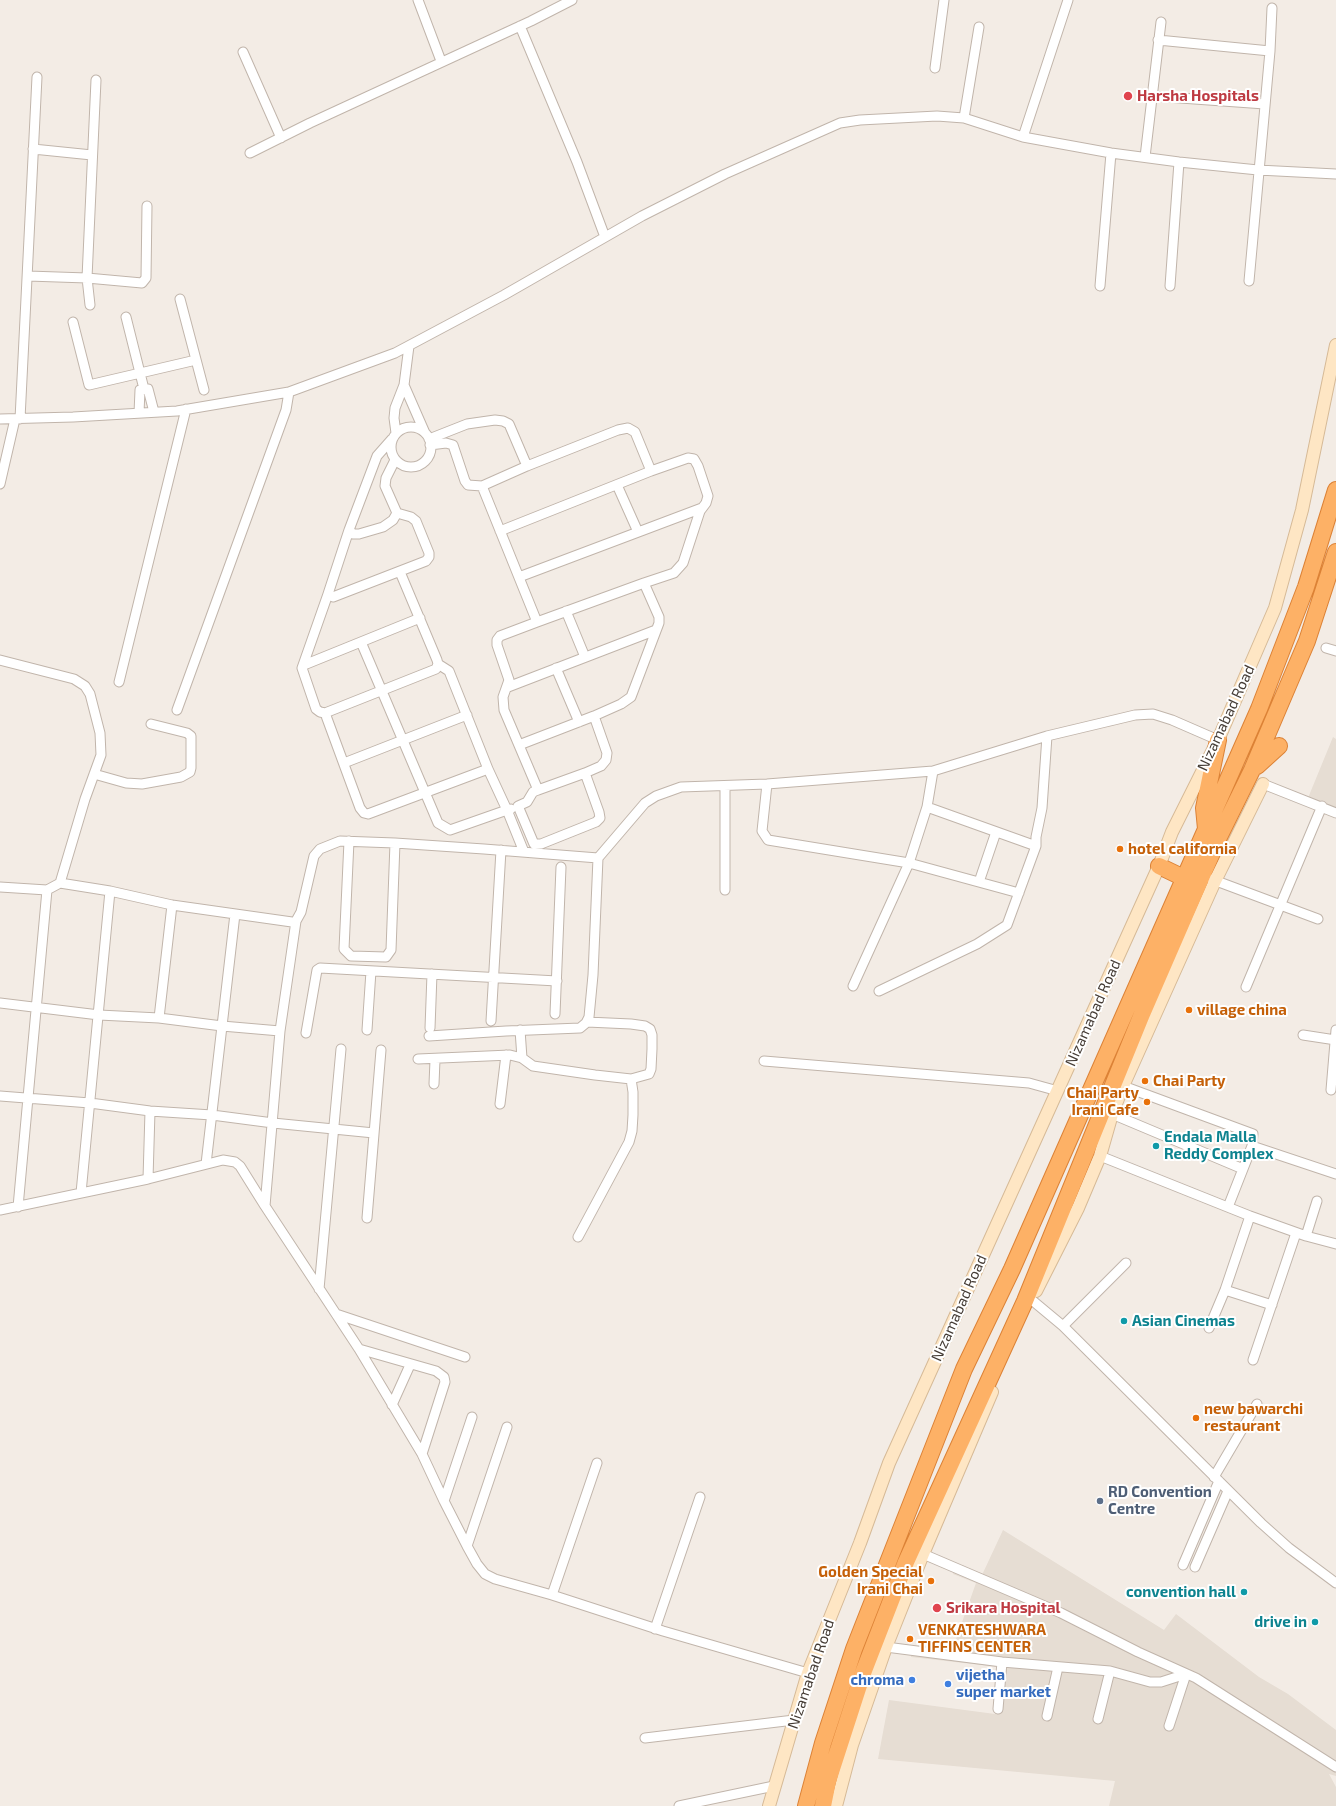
<!DOCTYPE html>
<style>
body{margin:0}
canvas{display:block;background:#f3ece5}
</style>
<canvas width="1336" height="1806"></canvas>
<script>
const context = document.querySelector('canvas').getContext('2d');
context.lineJoin = 'round';
function paint(path, color) { context.fillStyle = color; context.fill(path, 'evenodd'); }
const poly = rows => new Path2D(rows.map(r => 'M' + r).join(''));
function strokePath(path, color, width, dash) { context.strokeStyle = color; context.lineWidth = width; context.lineCap = dash ? 'butt' : 'round'; context.setLineDash(dash || []); context.stroke(path); }
function drawText(font, color, halo, rows, align = 'center') {
  context.font = font + ' "Exo 2",sans-serif'; context.lineWidth = 4; context.setLineDash([]); context.textBaseline = 'middle'; context.strokeStyle = halo; context.fillStyle = color; for (const [text, x, y, turn = 0] of rows) {
    context.save(); context.translate(x, y); context.rotate((+turn || 0) * Math.PI / 180); context.textAlign = isNaN(turn) ? turn : align; if (halo) context.strokeText(text, 0, 0); context.fillText(text, 0, 0); context.restore();
  }
}
paint(poly([
 [1333,737,1336,739,1336,809,1308,798],
 [1003,1530,1164,1630,1176,1614,1259,1677,1288,1694,1336,1730,1336,1776,1329,1774,1336,1787,1336,1806,1109,1806,1115,1781,878,1759,889,1700,995,1714,999,1667,911,1657,911,1649,950,1656,976,1583,953,1574,955,1566,982,1575]
]), '#e6ddd3');
const street = poly([
 [418,0,441,61],
 [520,26,577,162,605,237],
 [979,27,964,118,1023,137,1111,153,1179,162,1258,170,1336,174],
 [1158,40,1270,51],
 [243,52,281,138],
 [935,68,944,0],
 [1152,96,1265,104],
 [1023,137,1068,0],
 [33,149,92,155],
 [250,153,310,123,531,21,572,0],
 [1145,157,1161,22],
 [28,276,87,278,142,283,146,278,147,206],
 [1249,281,1270,51,1272,8],
 [1100,286,1111,153],
 [1170,286,1179,162],
 [180,299,204,390],
 [90,305,87,278,96,80],
 [126,317,144,389],
 [73,322,89,385,196,360],
 [404,385,425,433],
 [139,413,140,390,148,389,154,412],
 [0,419,73,417,177,411,289,392,395,353,504,295,642,216,725,174,840,123,860,120,937,116,964,118],
 [20,419,37,77],
 '391 447a20 20 0 1 1 40 0a20 20 0 1 1-40 0Z',
 [396,433,394,418,395,408,404,385,409,346],
 [392,439,377,456,349,530,353,534,359,534,383,527,393,520,397,513,385,486,386,478,395,460],
 [429,439,467,424,495,420,503,421,509,424,527,466,618,430,628,428,635,432,651,471,688,458,694,459,698,466,708,496,706,503,700,511,683,563,674,573,644,583,659,617,659,623,631,697,621,704,594,716,607,753,606,760,601,766,585,773,599,812,600,818,596,822,541,844,534,844,518,806,527,802,533,792,538,790,504,710,503,697,509,680,497,645,497,640,500,636,537,622,644,583],
 [430,445,446,443,453,445,465,481,468,485,482,486,537,622],
 [0,484,15,419],
 [617,485,638,532],
 [482,486,527,466],
 [349,530,328,594,333,597,426,561,429,557,429,553,416,521,411,517,397,513],
 [500,531,651,471],
 [519,577,702,508],
 [328,594,302,668,316,709,320,712,325,713,436,669,438,664,437,660,400,572],
 [566,611,585,657],
 [361,642,438,823,450,830,507,810,488,769,449,671,438,664],
 [1326,648,1336,651],
 [0,660,74,679,85,686,90,694,100,733,101,755,85,799,60,883],
 [304,665,420,618],
 [556,668,579,722],
 [119,682,186,409],
 [508,687,656,630],
 [177,710,286,410,289,392],
 [325,713,360,808,364,813,368,814,488,769],
 [519,745,594,716],
 [344,763,467,715],
 [94,774,126,783,142,784,181,777,190,772,191,768,191,736,187,733,151,724],
 [767,784,762,831,768,840,909,863,1019,893],
 [1263,784,1336,813],
 [725,786,725,890],
 [538,790,585,773],
 [927,807,1036,846],
 [511,809,507,810,524,852],
 [349,841,344,949,351,956,386,957,391,950,395,843],
 [1211,879,1318,919],
 [979,882,996,832],
 [0,887,47,890,60,883,110,891,172,905,292,922,296,921,301,912,314,856,320,849,340,841,395,843,484,849,598,858,645,803,656,796,681,787,767,784,933,771,1047,736,1135,715,1153,714,1172,720,1218,740],
 [853,986,909,863,927,807,933,771],
 [1246,987,1322,806],
 [879,991,977,944,1007,925,1036,846,1036,837,1042,808,1047,736],
 [0,1003,99,1015,159,1018,222,1026,280,1031],
 [555,1014,561,867],
 [159,1018,172,905],
 [491,1021,501,850],
 [430,1028,432,974],
 [367,1030,371,971],
 [520,1030,522,1058],
 [306,1033,317,970,320,968,557,981],
 [1303,1035,1336,1040],
 [429,1036,506,1031,580,1028,586,1023,589,1017,593,975,598,858],
 [418,1059,510,1055,522,1058,533,1066,595,1075,631,1079,649,1074,651,1069,652,1049,652,1035,650,1029,645,1026,631,1024,587,1022],
 [764,1061,1029,1083,1058,1091],
 [434,1084,435,1060],
 [1123,1086,1253,1134,1252,1146,1228,1207],
 [1331,1090,1336,1030],
 [0,1096,90,1103,150,1111,212,1115,273,1123,374,1133],
 [500,1104,506,1055],
 [1112,1114,1243,1169],
 [1252,1146,1336,1174],
 [1100,1156,1250,1216,1306,1236,1336,1244],
 [206,1164,235,914],
 [148,1179,150,1111],
 [81,1193,110,891],
 [265,1206,280,1031,296,921],
 [18,1207,47,890],
 [0,1210,148,1179,223,1160,235,1162,240,1166,265,1206,359,1349,422,1454,444,1501,467,1546,477,1564,485,1574,495,1579,552,1595,663,1631,808,1673],
 [367,1218,381,1050],
 [1306,1236,1317,1201],
 [578,1237,629,1142,632,1131,633,1115,633,1092,631,1079],
 [319,1289,341,1049],
 [1225,1290,1272,1305],
 [1027,1296,1063,1326,1261,1523,1289,1548,1336,1583],
 [336,1314,465,1357],
 [1063,1326,1126,1263],
 [1209,1328,1225,1290,1250,1216],
 [359,1349,436,1371,444,1377,445,1382,422,1454],
 [1253,1360,1296,1233],
 [392,1405,410,1365],
 [1214,1477,1257,1404],
 [444,1501,472,1417],
 [467,1546,507,1427],
 [923,1554,1061,1613,1138,1652,1196,1678,1336,1767],
 [1183,1565,1219,1481],
 [1195,1567,1228,1491],
 [552,1595,597,1463],
 [655,1629,700,1497],
 [886,1647,1002,1662,1110,1671,1150,1682,1161,1682,1186,1674],
 [998,1709,1002,1662],
 [1047,1716,1058,1667],
 [1098,1719,1110,1671],
 [1169,1726,1186,1674],
 [645,1738,794,1720],
 [679,1806,774,1786]
]);
const secondary = poly([
 [1036,1291,1078,1208,1100,1156,1112,1114,1123,1086,1215,881,1263,784],
 [769,1806,808,1673,860,1543,889,1463,1159,866,1172,832,1218,740,1275,608,1302,510,1336,345],
 [836,1806,852,1745,886,1647,923,1554,992,1392]
]);
const highway = poly([
 [1257,766,1279,746],
 [1206,829,1204,808,1218,740],
 [1159,866,1184,878],
 [806,1806,823,1743,854,1649,964,1369,1012,1269,1259,709,1306,587,1336,490],
 [823,1806,828,1781,863,1673,906,1562,1025,1301,1142,1014,1218,839,1252,770,1307,641,1336,552]
]);
strokePath(street, '#c1b5ab', 11);
strokePath(secondary, '#d6ba97', 14);
strokePath(highway, '#dc8236', 18);
strokePath(street, '#fff', 9);
strokePath(secondary, '#fee6c4', 12);
strokePath(highway, '#fdb166', 16);
for (const [x, y, r, color] of [
 [1128,96,5,"#e0444e"],
 [1120,849,4,"#e8710a"],
 [1189,1010,4,"#e8710a"],
 [1145,1081,4,"#e8710a"],
 [1147,1102,4,"#e8710a"],
 [1156,1146,4,"#0f9aa8"],
 [1124,1321,4,"#0f9aa8"],
 [1196,1418,4,"#e8710a"],
 [1100,1501,4,"#5c6f8a"],
 [931,1581,4,"#e8710a"],
 [1244,1592,4,"#0f9aa8"],
 [937,1608,5,"#e0444e"],
 [1315,1622,4,"#0f9aa8"],
 [910,1639,4,"#e8710a"],
 [912,1680,4,"#3f7fe0"],
 [948,1684,4,"#3f7fe0"]
]) { const dot = new Path2D(); dot.arc(x, y, r, 0, 2 * Math.PI); context.fillStyle = color; context.fill(dot); strokePath(dot, '#fff', 1.5); }
drawText('bold 15px', '#be3a42', '#fff', [
 ["Harsha Hospitals",1137,96],
 ["Srikara Hospital",946,1608]
], 'left');
drawText('15px', '#453c35', '#fff', [
 ["Nizamabad Road",1226,718,-65],
 ["Nizamabad Road",1093,1013,-66],
 ["Nizamabad Road",959,1308,-66],
 ["Nizamabad Road",811,1674,-71]
]);
drawText('bold 15px', '#c56008', '#fff', [
 ["hotel california",1128,849],
 ["village china",1197,1010],
 ["Chai Party",1153,1081],
 ["Chai Party",1139,1093,"right"],
 ["Irani Cafe",1139,1110,"right"],
 ["new bawarchi",1204,1409],
 ["restaurant",1204,1426],
 ["Golden Special",923,1572,"right"],
 ["Irani Chai",923,1589,"right"],
 ["VENKATESHWARA",918,1630],
 ["TIFFINS CENTER",918,1647]
], 'left');
drawText('bold 15px', '#0d838f', '#fff', [
 ["Endala Malla",1164,1137],
 ["Reddy Complex",1164,1154],
 ["Asian Cinemas",1132,1321],
 ["convention hall",1236,1592,"right"],
 ["drive in",1307,1622,"right"]
], 'left');
drawText('bold 15px', '#4e5e75', '#fff', [
 ["RD Convention",1108,1492],
 ["Centre",1108,1509]
], 'left');
drawText('bold 15px', '#366cbe', '#fff', [
 ["vijetha",956,1675],
 ["super market",956,1692],
 ["chroma",904,1680,"right"]
], 'left');
</script>
